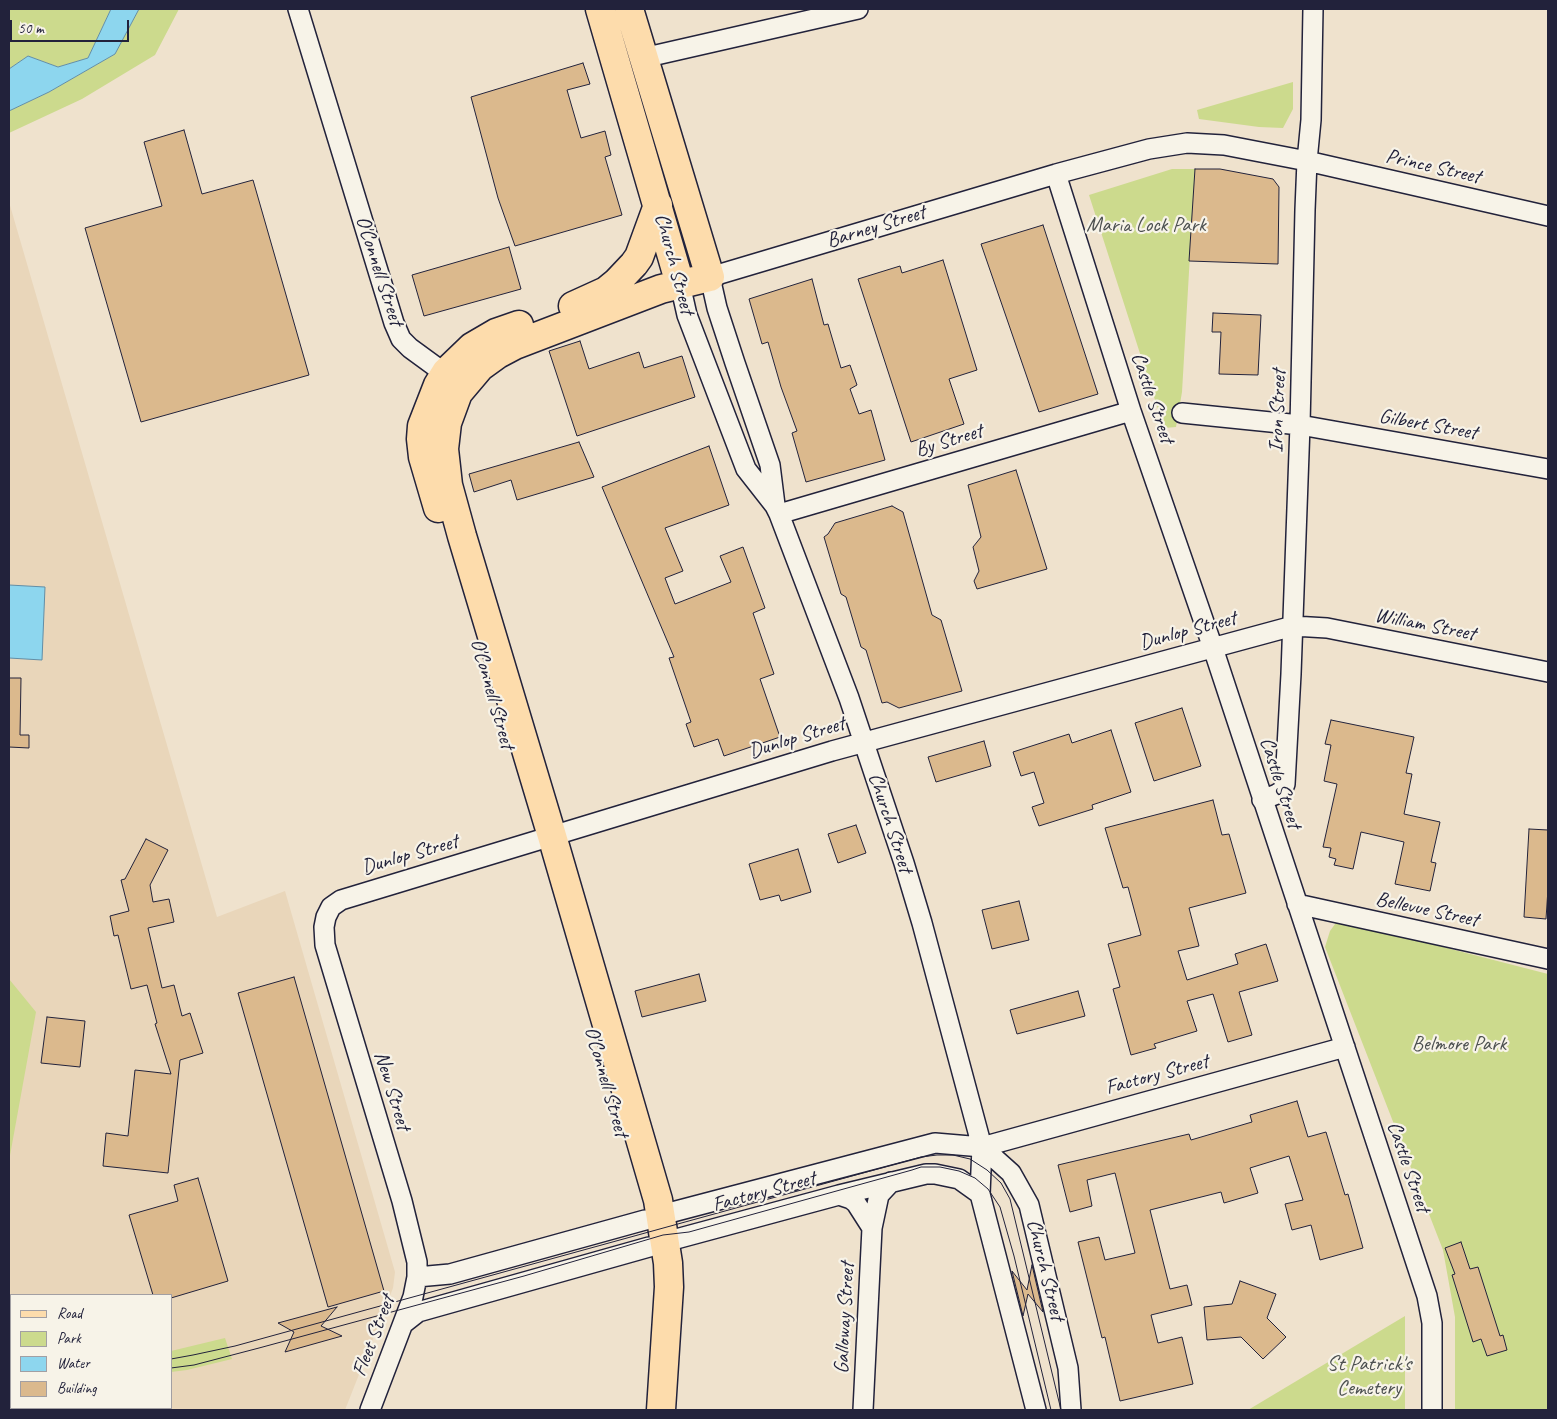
<!DOCTYPE html>
<style>
body{margin:0}
#map{position:relative;width:1557px;height:1419px;overflow:hidden;background:#efe2cd;font-family:Caveat,sans-serif}
canvas{display:block}
.frame{position:absolute;inset:0;border:10px solid #22223b;pointer-events:none}
.legend{position:absolute;left:10px;top:1294px;width:162px;height:115px;box-sizing:border-box;background:#f7f3e8;border:1px solid #a29fa3;margin:0;padding:6px 9px;list-style:none;font-size:15px;color:#22223b}
.legend li{display:flex;align-items:center;gap:10px;height:25px}
.legend b{width:25px;border:1px solid #a29fa3}
.scale{position:absolute;left:10px;top:20px;width:119px;height:22px;box-sizing:border-box;border:2px solid #22223b;border-top:0;padding-left:6px;font-size:15px;line-height:18px;white-space:nowrap;color:#22223b;-webkit-text-stroke:4px #f7f3e8;paint-order:stroke}
</style>
<div id="map">
<canvas width="1557" height="1419"></canvas>
<div class="frame"></div>
<ul class="legend">
<li><b style="height:6px;background:#fddcac"></b>Road</li>
<li><b style="height:14px;background:#ccda8d"></b>Park</li>
<li><b style="height:14px;background:#8dd6ee"></b>Water</li>
<li><b style="height:14px;background:#dbb98d"></b>Building</li>
</ul>
<div class="scale">50 m</div>
</div>
<script>
const context = document.querySelector('canvas').getContext('2d');
context.lineJoin = 'round';
function paint(path, color) { context.fillStyle = color; context.fill(path, 'evenodd'); }
const poly = rows => new Path2D(rows.map(r => 'M' + r).join(''));
function strokePath(path, color, width, dash) { context.strokeStyle = color; context.lineWidth = width; context.lineCap = dash ? 'butt' : 'round'; context.setLineDash(dash || []); context.stroke(path); }
function drawText(font, color, halo, rows, align = 'center') {
  context.font = font + ' Caveat,sans-serif'; context.lineWidth = 4.5; context.setLineDash([]); context.textBaseline = 'middle'; context.strokeStyle = halo; context.fillStyle = color; for (const [text, x, y, turn = 0] of rows) {
    context.save(); context.translate(x, y); context.rotate((+turn || 0) * Math.PI / 180); context.textAlign = isNaN(turn) ? turn : align; if (halo) context.strokeText(text, 0, 0); context.fillText(text, 0, 0); context.restore();
  }
}
paint(poly([
 [9,202,217,917,285,891,395,1272,393,1288,345,1410,9,1410],
 [11,1295,171,1295,171,1408,11,1408]
]), '#e9d6ba');
paint(poly([
 [9,9,111,9,88,58,58,67,28,56,9,69],
 [139,9,179,9,155,55,82,99,9,133,9,111,49,92,115,54],
 [1293,82,1293,109,1283,128,1259,127,1199,119,1197,110],
 [1172,169,1195,169,1182,392,1176,427,1164,428,1089,195],
 [1338,920,1548,974,1548,1410,1455,1410,1455,1317,1443,1250,1325,947,1330,931],
 [9,979,36,1012,9,1161],
 [1405,1316,1405,1410,1248,1410],
 [225,1338,232,1359,187,1370,171,1372,171,1351]
]), '#ccda8d');
const water = poly([
 [111,9,139,9,115,54,49,92,9,111,9,69,28,56,58,67,88,58,111,9],
 [9,585,45,587,42,660,9,658,9,585]
]);
paint(water, '#8dd6ee');
strokePath(water, '#628ea6', 1);
const building = poly([
 [583,63,590,84,567,90,581,138,605,131,611,155,605,157,622,215,515,246,498,198,471,97,583,63],
 [184,130,202,194,253,180,309,375,141,422,85,228,162,206,144,142,184,130],
 [1195,169,1220,169,1273,179,1279,187,1278,264,1189,261,1195,169],
 [1043,225,1098,394,1039,412,981,244,1043,225],
 [509,247,521,289,424,316,412,275,509,247],
 [943,260,977,370,949,379,964,424,911,442,858,279,900,266,902,273,943,260],
 [812,279,824,325,828,324,841,368,850,365,857,385,850,389,859,414,871,410,885,460,806,482,792,433,797,431,781,387,768,342,762,344,749,299,812,279],
 [1213,313,1261,315,1258,375,1219,374,1221,332,1212,332,1213,313],
 [580,341,589,369,639,352,644,368,682,356,695,397,577,436,549,351,580,341],
 [579,442,594,477,517,500,511,480,474,492,469,474,579,442],
 [709,446,729,505,665,528,683,571,665,578,675,604,731,582,720,556,743,547,765,608,753,613,774,674,760,679,780,737,724,756,718,739,694,747,686,724,691,722,669,658,674,657,602,487,709,446],
 [1016,470,1047,569,977,589,974,581,979,571,973,547,981,537,968,485,1016,470],
 [892,506,903,512,932,615,941,620,962,691,899,708,887,702,882,703,866,650,861,647,846,597,841,594,824,537,828,534,835,523,892,506],
 [9,678,21,678,20,735,29,735,29,748,9,747,9,678],
 [1182,708,1201,766,1154,781,1135,723,1182,708],
 [1331,720,1414,737,1406,773,1412,774,1404,814,1440,822,1431,862,1436,863,1430,891,1395,884,1404,842,1361,832,1353,869,1334,865,1336,859,1329,857,1331,848,1323,847,1337,784,1324,781,1331,745,1325,744,1331,720],
 [1111,730,1131,792,1092,805,1093,809,1039,826,1032,807,1044,803,1034,772,1021,776,1013,752,1069,734,1072,743,1111,730],
 [984,741,991,766,936,782,928,757,984,741],
 [1213,800,1222,835,1229,834,1246,893,1189,908,1199,946,1178,951,1187,980,1238,964,1235,954,1266,944,1278,981,1239,992,1252,1035,1228,1042,1213,994,1187,1001,1197,1031,1154,1044,1156,1048,1131,1055,1113,989,1120,987,1108,944,1141,935,1128,887,1123,888,1105,828,1213,800],
 [856,825,866,853,838,863,828,834,856,825],
 [1529,829,1548,830,1548,889,1546,919,1524,917,1529,829],
 [146,839,168,850,150,885,153,902,169,899,174,922,148,928,162,988,174,985,182,1016,190,1013,203,1053,180,1060,168,1173,103,1166,106,1133,128,1136,135,1070,171,1074,155,1024,157,1023,147,985,131,989,118,935,114,936,110,916,129,911,121,880,125,879,146,839],
 [798,849,811,892,781,901,779,895,760,900,749,864,798,849],
 [1019,901,1029,940,992,949,982,910,1019,901],
 [699,974,706,1001,642,1017,635,991,699,974],
 [294,977,384,1291,328,1307,238,993,294,977],
 [1078,991,1085,1016,1017,1034,1010,1010,1078,991],
 [47,1017,85,1021,80,1067,41,1063,47,1017],
 [1297,1101,1308,1137,1326,1132,1345,1195,1348,1194,1363,1248,1320,1260,1311,1225,1292,1230,1285,1204,1303,1200,1289,1156,1250,1168,1258,1193,1224,1203,1221,1192,1150,1210,1170,1289,1187,1285,1192,1305,1151,1315,1158,1343,1182,1337,1193,1384,1120,1401,1105,1337,1102,1338,1078,1242,1099,1237,1105,1260,1135,1253,1115,1173,1087,1180,1092,1206,1070,1212,1058,1165,1189,1134,1191,1140,1252,1122,1250,1115,1297,1101],
 [198,1178,228,1281,171,1298,171,1295,153,1295,129,1215,178,1201,174,1185,198,1178],
 [1461,1242,1470,1269,1478,1267,1500,1336,1503,1335,1507,1350,1487,1356,1481,1339,1473,1342,1452,1275,1455,1274,1445,1248,1461,1242],
 [1032,1265,1043,1312,1028,1294,1023,1316,1012,1271,1027,1290,1032,1265],
 [1240,1281,1276,1294,1267,1318,1286,1337,1263,1359,1241,1337,1207,1340,1204,1307,1232,1304,1240,1281],
 [337,1307,321,1326,342,1336,285,1352,294,1332,278,1323,337,1307]
]);
paint(building, '#dbb98d');
strokePath(building, '#22223b', 1);
const minor = poly([
 [298,9,394,323,401,339,410,348,436,367,446,372],
 [643,58,858,9],
 [1056,174,1131,411,1213,648,1427,1296,1432,1323,1432,1410],
 [680,284,687,315,746,469,775,506,779,514,849,698,904,863,922,923,982,1147,980,1194,1036,1410],
 [1182,413,1300,425,1548,469],
 [775,505,770,465,735,363,717,308,710,277,1056,174,1149,149,1187,143,1224,145,1307,161,1548,216],
 [779,514,1131,411],
 [1262,800,1277,794,1282,791,1285,784,1291,674,1300,425,1305,210,1307,161,1311,120,1313,9],
 [1297,904,1548,959],
 [982,1147,1011,1173,1029,1205,1068,1368,1071,1410],
 [839,1195,851,1199,856,1203,872,1228],
 [661,1215,935,1143,982,1147,1345,1047],
 [665,1242,839,1195,926,1174,935,1174,959,1179,980,1194],
 [417,1277,450,1274,645,1220],
 [404,1323,418,1312,649,1247],
 [370,1410,413,1297,417,1277,417,1262,402,1201,325,945,324,927,326,917,331,907,341,900,832,751,1293,626,1327,628,1548,672],
 [863,1410,872,1228,879,1195,891,1182]
]);
const primary = poly([
 [600,9,680,284],
 [629,9,710,277,661,289,515,345,498,354,480,367,458,393,447,423,444,449,448,485,462,536,552,836,658,1200,668,1263,669,1287,661,1410],
 [573,306,606,291,617,282,634,264,639,257,658,205],
 [438,508,423,457,421,439,422,426,438,385,446,372,472,347,496,333,519,325]
]);
strokePath(minor, '#22223b', 22);
strokePath(primary, '#22223b', 31);
strokePath(minor, '#f7f3e8', 19);
strokePath(primary, '#fddcac', 28);
strokePath(poly([
 [9,1298,11,1300],
 [9,1308,11,1309],
 [171,1359,193,1355,235,1346,921,1157,937,1155,953,1155,970,1159,987,1170,1001,1183,1010,1199,1061,1410],
 [171,1368,194,1365,259,1348,524,1276,663,1235,689,1232,912,1170,921,1167,940,1167,959,1171,975,1178,988,1189,1000,1207,1014,1256,1051,1410]
]), '#22223b', 1);
drawText('21px', '#22223b', '#f7f3e8', [
 ["Prince Street",1433,167,13],
 ["Barney Street",876,227,-17],
 ["Church Street",674,264,75],
 ["O'Connell Street",379,271,72],
 ["Castle Street",1152,398,71],
 ["Iron Street",1278,411,-88],
 ["Gilbert Street",1428,425,10],
 ["By Street",949,441,-17],
 ["William Street",1425,625,11],
 ["Dunlop Street",1188,631,-15],
 ["O'Connell Street",492,694,74],
 ["Dunlop Street",797,738,-17],
 ["Castle Street",1280,783,72],
 ["Church Street",890,823,72],
 ["Dunlop Street",410,855,-16],
 ["Bellevue Street",1427,910,12],
 ["Factory Street",1157,1075,-15],
 ["O'Connell Street",606,1082,74],
 ["New Street",392,1091,73],
 ["Castle Street",1408,1167,71],
 ["Factory Street",764,1192,-15],
 ["Church Street",1045,1270,76],
 ["Galloway Street",845,1318,-87],
 ["Fleet Street",374,1336,-69]
]);
drawText('21px', '#4c5050', '#f7f3e8', [
 ["Maria Lock Park",1146,225],
 ["Belmore Park",1459,1044],
 ["St Patrick's",1369,1364],
 ["Cemetery",1369,1388]
]);
</script>
